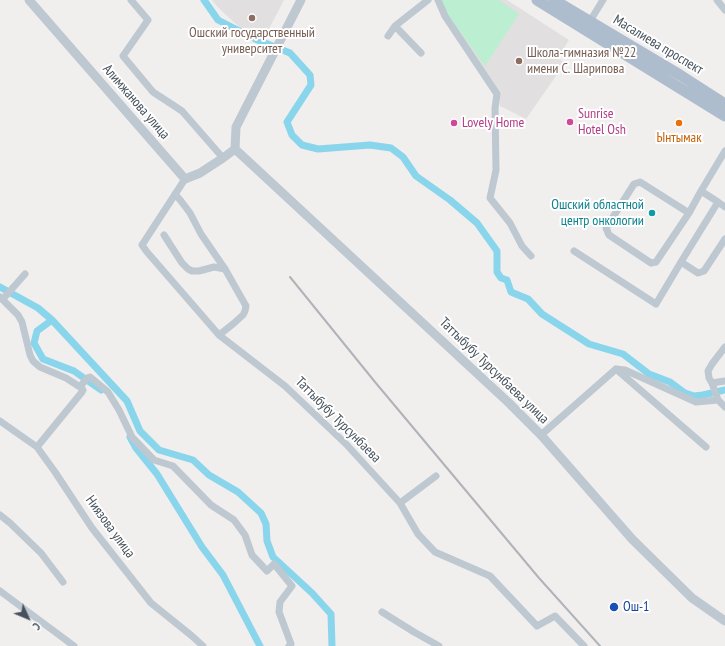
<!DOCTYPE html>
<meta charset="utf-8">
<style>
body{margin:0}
#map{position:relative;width:725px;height:646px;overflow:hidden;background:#f1eeee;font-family:"PT Sans Narrow",sans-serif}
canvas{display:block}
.north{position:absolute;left:8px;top:598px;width:40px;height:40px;-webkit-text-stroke:3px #fff;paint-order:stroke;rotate:134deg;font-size:11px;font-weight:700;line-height:16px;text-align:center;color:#46515b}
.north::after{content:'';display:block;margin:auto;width:14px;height:18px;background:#46515b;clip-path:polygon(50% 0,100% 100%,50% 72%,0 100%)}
</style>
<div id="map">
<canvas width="725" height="646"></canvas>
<div class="north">С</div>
</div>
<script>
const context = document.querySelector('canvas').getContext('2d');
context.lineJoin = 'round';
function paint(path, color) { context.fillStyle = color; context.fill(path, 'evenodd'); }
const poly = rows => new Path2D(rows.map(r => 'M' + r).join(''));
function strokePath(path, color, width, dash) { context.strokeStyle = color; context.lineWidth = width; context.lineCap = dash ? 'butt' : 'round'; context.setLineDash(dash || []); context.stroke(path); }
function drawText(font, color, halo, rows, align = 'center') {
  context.font = font + ' "PT Sans Narrow",sans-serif'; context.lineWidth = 4; context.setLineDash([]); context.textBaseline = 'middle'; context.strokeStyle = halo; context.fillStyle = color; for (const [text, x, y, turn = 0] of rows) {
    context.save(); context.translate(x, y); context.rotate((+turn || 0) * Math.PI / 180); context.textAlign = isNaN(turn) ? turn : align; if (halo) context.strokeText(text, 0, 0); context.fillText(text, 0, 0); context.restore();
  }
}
paint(poly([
 [212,0,284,0,262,42,248,35,225,14,215,4],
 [440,0,507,0,569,40,558,58,565,63,526,119,500,106,499,95,483,72]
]), '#e2dfe0');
paint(poly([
 [441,0,499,0,519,14,485,66,446,12]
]), '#bceed1');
strokePath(poly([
 [204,0,218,20,255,39,290,53,310,75,311,85,287,122,292,135,302,145,318,149,370,145,391,148,403,157,416,176,450,200,477,223,497,251,497,272,501,278,507,280,511,292,528,299,542,314,589,344,623,354,649,374,670,382,685,393,694,396,703,395,725,390],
 [0,287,38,308,52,320,127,401,140,431,159,450,193,460,209,475,238,492,261,513,266,524,267,541,273,557,312,593,331,614,332,646],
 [52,320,37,331,34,343,43,359,74,371,101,390],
 [130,437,136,448,157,474,202,547,223,575,260,646]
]), '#89d5eb', 7);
strokePath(poly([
 [131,0,148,20,123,56,153,92,182,111,223,158],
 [438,0,445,16,497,94,495,108,496,170,490,198,510,223,522,246,531,256],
 [717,0,725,10],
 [590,21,603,0],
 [395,26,421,53],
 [388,36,395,26,428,0],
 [185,179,142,245,147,252,219,335,285,386,346,444,400,503,418,534,435,552,490,576,537,626,555,616,584,646],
 [175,194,181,201,190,213,201,234,225,269,246,306,245,311,243,315,233,324,219,335],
 [718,202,725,207],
 [689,213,640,182,634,184,606,228,609,235,651,263,656,262,689,213,701,191,725,151],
 [164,235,182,263,188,269,192,271,199,271,214,267,225,269],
 [574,251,656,304,681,262,718,202,701,191],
 [681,262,698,273,704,271,725,239],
 [0,297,18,315,22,322,30,355,33,361,40,367,66,378,80,387],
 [3,299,25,274],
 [725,347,712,364,708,371,709,378,712,383,725,381],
 [616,369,625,370,696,402,718,400],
 [712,383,718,400,725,407],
 [80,387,87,378,90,377,108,392,119,410,132,437,154,460,173,466,211,505,234,520,245,535,252,555,267,571,274,564,292,586,280,602,279,612,291,644,289,646],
 [0,421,37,447,55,472,92,528,151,603,192,636,203,646],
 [541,435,616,369,706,447],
 [37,447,82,392,83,390,80,387],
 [400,503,436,476],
 [0,515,10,523,41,553,63,582],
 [0,591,74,646],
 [382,612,414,632,439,646]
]), '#bec8d0', 7);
strokePath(poly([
 [29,0,185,179,200,173,223,158,235,149],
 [235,149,509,403,541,435,632,539,692,598,725,621],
 [235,149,236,127,301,0]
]), '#bec8d0', 9);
strokePath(poly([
 [537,0,725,116],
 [554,0,680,75,725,104]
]), '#adbdcd', 11);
strokePath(poly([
 [290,277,375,382,539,578,600,646]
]), '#b0b3b8', 2);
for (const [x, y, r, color] of [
 [252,18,4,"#8d6e63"],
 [519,61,4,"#8d6e63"],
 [570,122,4,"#d1479c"],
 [454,123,4,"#d1479c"],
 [679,123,4,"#e8710a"],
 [652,213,4,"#0f9aa8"],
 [614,607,5,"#1a4fb4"]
]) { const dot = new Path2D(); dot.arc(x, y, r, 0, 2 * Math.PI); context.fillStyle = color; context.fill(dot); strokePath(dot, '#fff', 1.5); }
drawText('14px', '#785e54', '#fff', [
 ["Ошский государственный",252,33],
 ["университет",252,49],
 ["Школа-гимназия №22",527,53,"left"],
 ["имени С. Шарипова",527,69,"left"]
]);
drawText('14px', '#46515b', '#fff', [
 ["Масалиева проспект",658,45,31],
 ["Алимжанова улица",136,102,49],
 ["Таттыбубу Турсунбаева улица",494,371,44],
 ["Таттыбубу Турсунбаева",338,420,45],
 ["Ниязова улица",110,527,54]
]);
drawText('14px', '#b23c85', '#fff', [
 ["Sunrise",578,114],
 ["Hotel Osh",578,130],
 ["Lovely Home",462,123]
], 'left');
drawText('14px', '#c56008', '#fff', [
 ["Ынтымак",679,138]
]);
drawText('14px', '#0d838f', '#fff', [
 ["Ошский областной",644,205],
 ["центр онкологии",644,221]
], 'right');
drawText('14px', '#164399', '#fff', [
 ["Ош-1",623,607]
], 'left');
</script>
